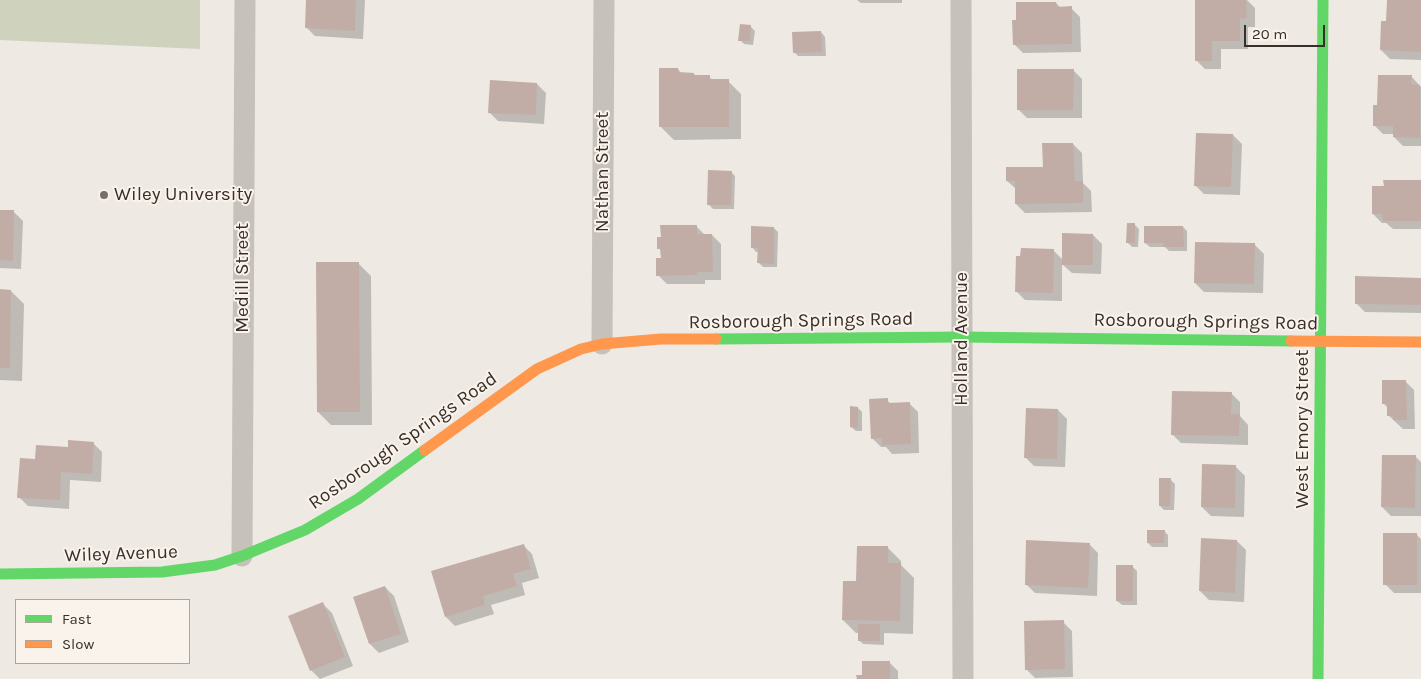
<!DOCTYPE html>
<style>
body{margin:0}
#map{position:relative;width:1421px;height:679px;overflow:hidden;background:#eee9e3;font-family:Karla,sans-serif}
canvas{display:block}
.legend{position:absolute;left:15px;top:599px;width:175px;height:65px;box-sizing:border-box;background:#faf3eb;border:1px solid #aca49e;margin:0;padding:6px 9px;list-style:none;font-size:15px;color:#382e2a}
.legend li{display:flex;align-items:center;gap:10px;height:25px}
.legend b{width:25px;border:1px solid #aca49e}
.scale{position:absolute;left:1244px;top:25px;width:81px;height:22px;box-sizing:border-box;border:2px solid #382e2a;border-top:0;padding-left:6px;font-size:15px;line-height:18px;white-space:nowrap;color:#382e2a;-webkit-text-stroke:4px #faf3eb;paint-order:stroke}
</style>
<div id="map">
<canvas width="1421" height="679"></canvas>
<ul class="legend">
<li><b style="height:6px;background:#63d668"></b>Fast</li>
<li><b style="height:6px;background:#ff974d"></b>Slow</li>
</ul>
<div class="scale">20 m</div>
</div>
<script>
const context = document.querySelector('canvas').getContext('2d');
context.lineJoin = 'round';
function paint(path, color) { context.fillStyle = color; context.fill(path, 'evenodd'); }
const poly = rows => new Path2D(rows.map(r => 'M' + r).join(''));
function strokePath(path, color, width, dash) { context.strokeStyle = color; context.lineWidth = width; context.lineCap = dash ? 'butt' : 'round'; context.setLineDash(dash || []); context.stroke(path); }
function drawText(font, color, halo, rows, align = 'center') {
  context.font = font + ' Karla,sans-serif'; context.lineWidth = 4; context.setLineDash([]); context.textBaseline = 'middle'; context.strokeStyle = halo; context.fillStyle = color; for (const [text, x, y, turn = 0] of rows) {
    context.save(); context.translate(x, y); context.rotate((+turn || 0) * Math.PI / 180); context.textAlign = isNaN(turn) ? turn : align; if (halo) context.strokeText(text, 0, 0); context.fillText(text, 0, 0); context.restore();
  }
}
paint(poly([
 [0,0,200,0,200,49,0,40]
]), '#cfd3be');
paint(poly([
 [308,0,365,0,363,39,315,36,306,27],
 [857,0,902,0,902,3,861,3],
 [1196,0,1247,0,1255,8,1255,27,1248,27,1248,49,1221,49,1221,69,1205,69,1196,60],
 [1389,0,1421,0,1421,60,1390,59,1381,50,1388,22],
 [1056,3,1061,8,1071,8,1080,17,1081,52,1023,53,1014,44],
 [750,26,755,31,753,45,744,44,740,40],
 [821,32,825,37,826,56,798,56,794,52],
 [678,69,682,74,694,74,696,77,709,77,714,81,728,81,741,94,741,139,674,140,661,127],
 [1073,70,1082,79,1082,118,1027,118,1018,109],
 [1411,76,1421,87,1421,146,1403,146,1394,137,1394,134,1383,134,1374,125],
 [537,84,546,93,544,124,498,121,489,112],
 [1233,135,1242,144,1240,195,1204,194,1195,185],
 [1073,144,1082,153,1083,183,1091,191,1092,212,1025,213,1016,204,1016,189,1007,181,1044,168],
 [731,172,735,176,734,209,713,209,708,204],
 [1421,182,1421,229,1393,229,1386,223,1382,223,1373,214,1385,187],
 [0,211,14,212,23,221,21,269,0,268],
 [1134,224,1139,229,1138,247,1132,247,1128,243],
 [696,226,705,235,712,235,721,244,721,280,705,280,705,284,667,284,658,275,662,260,662,251,659,248],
 [1183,227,1187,231,1187,251,1169,251,1165,247,1150,247,1145,243],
 [774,228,778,232,777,267,763,267,759,263,759,252,756,252,752,247],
 [1093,235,1102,244,1101,274,1072,273,1062,264,1062,301,1025,300,1016,291,1053,250,1063,260],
 [1255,245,1264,254,1263,293,1204,292,1195,283],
 [358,263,371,276,372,425,331,425,318,412],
 [1421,279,1421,313,1365,312,1356,303],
 [0,291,11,291,24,304,22,381,0,380],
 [1405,381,1414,390,1415,429,1403,429,1388,415,1388,408,1384,404],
 [1231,393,1240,402,1240,416,1248,425,1248,445,1181,443,1172,434],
 [887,400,891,404,909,403,918,412,919,453,892,454,886,447,881,447,872,438],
 [858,408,862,412,862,431,856,431,851,427],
 [1058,410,1067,419,1065,467,1034,466,1025,457],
 [93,443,102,452,101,482,70,480,69,509,28,506,19,497,36,460,69,448],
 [1415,456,1421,462,1421,516,1391,516,1382,507],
 [1236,467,1245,476,1244,517,1211,516,1202,507],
 [1170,479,1175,484,1174,510,1164,510,1160,506],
 [1164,531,1168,535,1168,547,1152,547,1148,543],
 [1416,534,1421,539,1421,593,1394,593,1385,584],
 [1237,541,1246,550,1244,602,1209,600,1200,591],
 [1089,544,1098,553,1097,596,1035,593,1026,584],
 [524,546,532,554,539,578,522,583,525,595,491,605,494,614,455,626,446,617,433,572],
 [888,548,901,561,901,565,914,578,913,634,884,633,884,645,863,644,859,640,859,633,856,633,843,620,857,582],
 [1133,567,1137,571,1137,605,1122,605,1117,601],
 [385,587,394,596,409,642,379,653,370,644,355,598],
 [323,604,332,613,353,666,320,679,311,670],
 [1063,622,1072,631,1073,677,1035,678,1026,669],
 [889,662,898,671,898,679,858,679]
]), '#0003');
paint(poly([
 [306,0,356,0,355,31,305,28],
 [1195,0,1246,0,1247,18,1240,19,1240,41,1212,41,1212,61,1195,61],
 [1387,0,1421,0,1421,52,1380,50,1381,21,1386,21],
 [1016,2,1056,2,1057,7,1072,6,1072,44,1013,45,1012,20,1016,20],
 [740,24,751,25,750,41,738,41],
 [821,31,822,52,793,53,792,32],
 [659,68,678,68,678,72,694,73,694,75,710,75,710,79,729,79,729,127,659,127],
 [1017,69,1074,69,1073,110,1017,110],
 [1378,75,1412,75,1411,84,1420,85,1420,138,1393,137,1393,126,1373,126,1373,105,1377,105],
 [490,80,537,83,536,115,488,113],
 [1196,133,1233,134,1231,187,1194,186],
 [1042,143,1073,143,1075,181,1083,181,1083,203,1015,204,1015,181,1006,181,1006,167,1043,167],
 [708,170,732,171,731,205,707,205],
 [1383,180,1421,180,1421,221,1383,221,1382,214,1372,214,1372,186,1384,186],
 [0,210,14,210,13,261,0,260],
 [1127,223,1135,223,1135,243,1126,243],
 [660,225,697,225,697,234,712,234,713,272,697,272,697,275,656,276,656,258,661,258,660,249,657,249,657,237,661,237],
 [751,226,774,227,774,264,757,263,758,248,751,248],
 [1144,226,1183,226,1184,247,1163,247,1163,243,1144,243],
 [1062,233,1093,234,1093,265,1062,265],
 [1195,242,1255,243,1254,284,1194,283],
 [1021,248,1054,249,1053,293,1015,292,1016,256,1020,256],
 [316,262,359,262,360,412,317,412],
 [1355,276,1421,278,1421,305,1355,304],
 [0,289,11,290,10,368,0,368],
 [1382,380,1406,380,1407,420,1393,420,1393,416,1387,416,1387,404,1382,404],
 [1172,391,1232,392,1231,414,1240,414,1239,436,1171,435],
 [888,398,888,403,910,402,911,444,882,445,882,438,871,439,869,399],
 [850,406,858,407,858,428,850,427],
 [1026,408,1058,409,1057,459,1024,458],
 [68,440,94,442,92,474,61,472,60,500,17,498,20,458,35,459,36,445,68,447],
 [1382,455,1416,455,1415,508,1381,507],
 [1202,464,1236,465,1235,508,1201,507],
 [1159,478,1171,478,1170,506,1159,506],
 [1147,530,1165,530,1164,543,1147,543],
 [1383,533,1417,533,1417,585,1383,585],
 [1201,538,1237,540,1235,593,1199,591],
 [1026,540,1090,543,1088,588,1025,585],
 [524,544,531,569,513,574,517,586,483,596,485,605,445,617,431,571],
 [857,546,888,546,888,563,901,563,900,621,842,620,843,581,856,581],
 [1116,565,1133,565,1133,601,1116,601],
 [385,586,401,634,369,644,353,597],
 [323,602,345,657,310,671,288,616],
 [1064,620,1065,669,1025,670,1024,621],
 [858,624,880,624,880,641,858,641],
 [862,661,890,661,890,679,857,679,856,675,862,675]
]), '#c1ada5');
strokePath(poly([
 [961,0,963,679],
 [602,344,604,0],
 [242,556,245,0]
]), '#c7c1bc', 21);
strokePath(poly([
 [716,339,962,337,1291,341],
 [0,574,162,572,215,565,242,556,305,530,358,499,425,450],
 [1318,679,1323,0]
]), '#63d668', 11);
strokePath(poly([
 [1291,341,1421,342],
 [425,450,537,369,581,349,602,344,661,339,716,339]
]), '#ff974d', 11);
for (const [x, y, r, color] of [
 [104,195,5,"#786f6b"]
]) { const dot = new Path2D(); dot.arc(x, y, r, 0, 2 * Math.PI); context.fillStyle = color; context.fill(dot); strokePath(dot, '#faf3eb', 2); }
drawText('19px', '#382e2a', '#faf3eb', [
 ["Nathan Street",603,172,-90],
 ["Medill Street",243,278,-90],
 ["Rosborough Springs Road",801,321,-1],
 ["Rosborough Springs Road",1206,322,1],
 ["Holland Avenue",962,339,-90],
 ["West Emory Street",1303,429,-90],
 ["Rosborough Springs Road",403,441,-35],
 ["Wiley Avenue",121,554,-2]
]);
drawText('19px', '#382e2a', '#faf3eb', [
 ["Wiley University",114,195]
], 'left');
</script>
